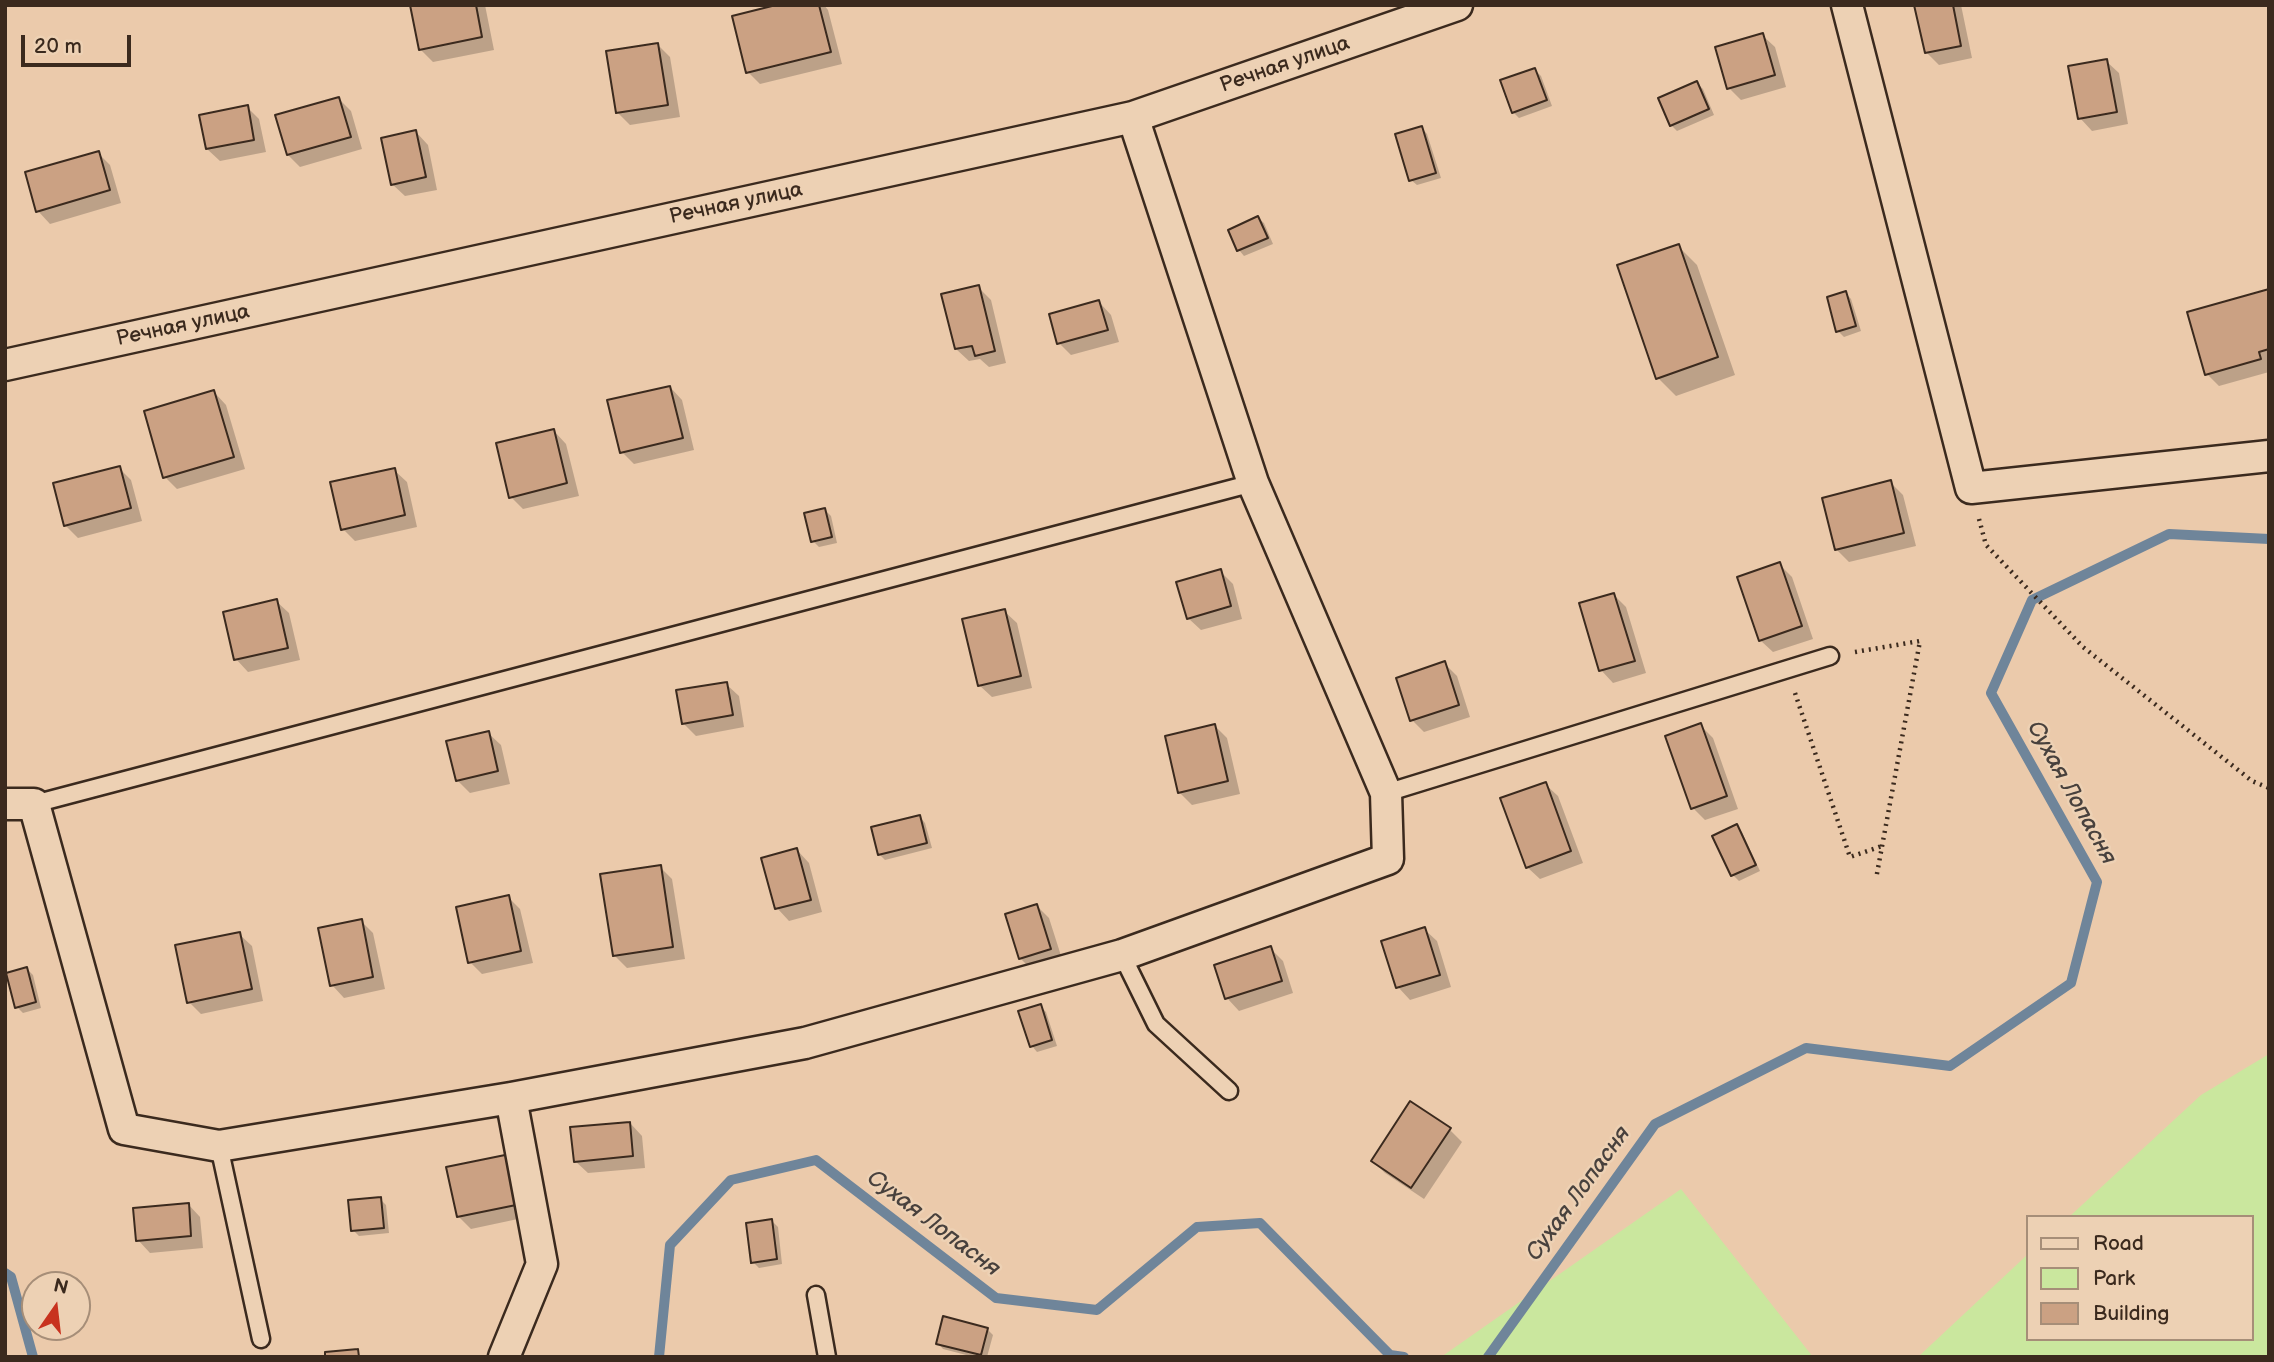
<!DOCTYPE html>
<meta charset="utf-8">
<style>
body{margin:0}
#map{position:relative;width:2274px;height:1362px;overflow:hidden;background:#ebcaab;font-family:"Balsamiq Sans",sans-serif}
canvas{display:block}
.frame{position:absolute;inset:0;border:7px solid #3b2a1e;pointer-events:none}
.legend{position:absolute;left:2026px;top:1215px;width:228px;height:126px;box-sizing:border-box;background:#edd1b4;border:2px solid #a68e78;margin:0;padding:9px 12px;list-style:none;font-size:21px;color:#3b2a1e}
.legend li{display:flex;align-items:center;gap:14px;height:35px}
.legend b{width:35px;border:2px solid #a68e78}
.north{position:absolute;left:21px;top:1271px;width:70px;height:70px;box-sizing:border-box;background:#edd1b4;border:2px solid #a68e78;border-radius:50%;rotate:14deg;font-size:19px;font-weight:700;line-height:28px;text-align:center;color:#3b2a1e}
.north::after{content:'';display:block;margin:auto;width:24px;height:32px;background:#c8321e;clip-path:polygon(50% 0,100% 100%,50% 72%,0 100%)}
.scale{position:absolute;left:21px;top:35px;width:110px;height:32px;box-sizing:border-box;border:4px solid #3b2a1e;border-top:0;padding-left:9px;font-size:21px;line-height:24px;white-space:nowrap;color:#3b2a1e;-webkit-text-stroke:5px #edd1b4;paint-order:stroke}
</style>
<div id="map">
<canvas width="2274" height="1362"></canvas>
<div class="frame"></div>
<ul class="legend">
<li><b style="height:9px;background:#edd1b4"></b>Road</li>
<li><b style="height:19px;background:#cae79e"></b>Park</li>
<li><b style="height:19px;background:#cba183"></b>Building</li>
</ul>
<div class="north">N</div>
<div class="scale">20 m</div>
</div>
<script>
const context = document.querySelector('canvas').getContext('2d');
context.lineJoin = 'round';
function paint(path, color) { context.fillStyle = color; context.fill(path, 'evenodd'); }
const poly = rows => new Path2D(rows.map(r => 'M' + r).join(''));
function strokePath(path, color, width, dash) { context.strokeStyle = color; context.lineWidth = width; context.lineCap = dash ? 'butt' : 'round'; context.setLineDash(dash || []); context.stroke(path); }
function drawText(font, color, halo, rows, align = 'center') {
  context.font = font + ' "Balsamiq Sans",sans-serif'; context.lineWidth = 5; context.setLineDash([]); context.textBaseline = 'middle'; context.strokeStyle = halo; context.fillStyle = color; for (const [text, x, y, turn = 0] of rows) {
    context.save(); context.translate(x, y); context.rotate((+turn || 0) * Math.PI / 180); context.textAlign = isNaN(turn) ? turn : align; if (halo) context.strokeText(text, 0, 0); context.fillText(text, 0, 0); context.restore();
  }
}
paint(poly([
 [2269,1054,2269,1357,1918,1357,2027,1255,2027,1339,2251,1339,2251,1217,2069,1217,2201,1095],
 [1681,1189,1813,1357,1441,1357]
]), '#cae79e');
paint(poly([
 [412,5,485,5,494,50,433,62,420,49],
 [783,5,824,5,828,10,842,64,760,84,748,72],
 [1916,5,1961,5,1972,58,1939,65,1926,52],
 [1762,35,1775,47,1786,87,1741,100,1729,88],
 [658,45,670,57,680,117,630,125,618,113],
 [2106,61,2119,73,2128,124,2092,131,2080,118],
 [1535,70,1541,76,1552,106,1519,118,1513,112],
 [1697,83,1703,89,1714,115,1677,131,1671,125,1660,99],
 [339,99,351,111,362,149,300,167,288,155],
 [247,107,259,119,266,152,220,161,207,149],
 [1422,128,1427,134,1441,178,1417,185,1411,180],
 [416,132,428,145,437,190,405,196,392,184],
 [98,153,110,165,121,203,50,224,38,211],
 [1258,218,1264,223,1273,244,1244,256,1239,250],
 [1678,246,1697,265,1735,375,1676,396,1658,378],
 [978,287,991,300,1006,363,989,367,980,359,969,361,956,349],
 [2269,291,2269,372,2219,386,2207,374],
 [1846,293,1851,299,1861,331,1844,337,1838,331],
 [1099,302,1111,315,1119,342,1071,355,1059,343],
 [670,387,682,400,694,450,634,464,622,452],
 [214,392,226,405,245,469,177,489,165,477],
 [554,431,566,444,579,496,523,509,511,497],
 [119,468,131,480,142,521,78,538,65,525],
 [394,470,407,482,417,527,355,541,343,529],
 [1890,482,1903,495,1916,546,1849,562,1837,550,1824,499],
 [825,510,831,516,837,543,819,547,813,541],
 [1779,564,1792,577,1813,639,1773,652,1760,640],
 [1220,571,1233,584,1242,619,1201,630,1188,618],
 [1614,595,1626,607,1646,673,1613,683,1601,670],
 [276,601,289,613,300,660,248,672,236,659],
 [1004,611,1017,623,1032,688,992,697,979,685],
 [1444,663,1457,676,1470,717,1424,732,1412,720],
 [726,684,739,696,744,727,696,736,683,723],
 [1700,725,1713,738,1738,809,1705,820,1693,808],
 [1215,726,1227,738,1240,794,1192,805,1179,792],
 [488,733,501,745,510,784,470,793,457,780],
 [1545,784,1558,796,1583,863,1540,879,1527,867],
 [920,817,925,823,932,848,885,860,879,854],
 [1736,826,1742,832,1760,871,1739,881,1733,875],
 [797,850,809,863,822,912,789,921,777,908],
 [660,867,672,879,685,959,627,968,614,955],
 [508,897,520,909,533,963,482,974,470,962],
 [1037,906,1049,918,1063,962,1033,971,1020,958],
 [361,921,373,933,385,989,344,998,332,985],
 [1424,929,1437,941,1451,987,1410,1000,1398,987],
 [239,934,252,946,263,1001,201,1014,189,1002],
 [1270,948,1283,961,1293,993,1239,1011,1227,998],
 [27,969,33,975,41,1008,23,1013,17,1007],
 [1040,1006,1046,1012,1057,1046,1037,1052,1032,1046],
 [630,1123,642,1136,645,1168,588,1173,575,1161],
 [1449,1129,1462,1142,1424,1199,1385,1173,1373,1161],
 [509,1156,532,1216,471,1229,458,1216],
 [380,1199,386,1205,389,1233,359,1236,353,1230],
 [188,1204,200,1217,203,1248,150,1253,138,1240],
 [772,1221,778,1227,782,1264,759,1268,753,1262],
 [988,1330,993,1335,987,1357,974,1357,943,1349,938,1343]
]), '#0003');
strokePath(poly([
 [5,1273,11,1277,33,1357],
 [659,1357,670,1245,731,1180,816,1160,996,1298,1097,1310,1197,1227,1260,1223,1390,1355,1404,1357],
 [1488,1357,1655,1124,1806,1048,1950,1066,2071,983,2097,882,1991,693,2032,600,2169,534,2269,539]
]), '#6f859a', 10);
const building = poly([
 [410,5,476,5,482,37,419,50,410,5],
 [776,5,819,5,831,52,746,73,732,16,776,5],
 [1914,5,1953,5,1961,46,1925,53,1914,5],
 [1763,33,1775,75,1727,89,1715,47,1763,33],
 [658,43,668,105,616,113,606,51,658,43],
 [2107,59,2117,112,2078,119,2068,66,2107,59],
 [1535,68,1547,100,1512,113,1500,80,1535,68],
 [1697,81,1709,109,1670,126,1658,98,1697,81],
 [339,97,351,137,287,155,275,115,339,97],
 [248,105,254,140,206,149,199,115,248,105],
 [1422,126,1436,173,1409,181,1395,134,1422,126],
 [416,130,426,177,391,185,381,138,416,130],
 [99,151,110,190,36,212,25,172,99,151],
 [1258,216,1268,238,1237,251,1228,230,1258,216],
 [1679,244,1718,357,1656,379,1617,265,1679,244],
 [979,285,995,351,975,356,972,346,955,349,941,294,979,285],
 [2269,289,2269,349,2259,352,2261,359,2205,375,2187,312,2269,289],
 [1846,291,1856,326,1836,332,1827,297,1846,291],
 [1099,300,1108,330,1057,344,1049,314,1099,300],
 [670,386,683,438,620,453,607,400,670,386],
 [214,390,234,457,163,478,144,411,214,390],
 [554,429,567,483,509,498,496,443,554,429],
 [120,466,131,508,64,526,53,483,120,466],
 [395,468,405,515,341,530,330,482,395,468],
 [1891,480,1904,533,1835,550,1822,498,1891,480],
 [825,508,832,537,811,542,804,513,825,508],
 [1780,562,1802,626,1759,641,1737,577,1780,562],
 [1221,569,1231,606,1187,619,1176,582,1221,569],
 [1614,593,1635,661,1599,671,1579,603,1614,593],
 [277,599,288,648,234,660,223,612,277,599],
 [1005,609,1021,676,978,686,962,619,1005,609],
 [1445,661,1459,705,1410,721,1396,678,1445,661],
 [727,682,733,715,682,724,676,690,727,682],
 [1701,723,1727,796,1691,809,1665,736,1701,723],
 [1215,724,1228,781,1178,793,1165,736,1215,724],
 [489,731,498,771,456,781,446,741,489,731],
 [1546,782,1571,851,1526,868,1500,798,1546,782],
 [920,815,927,843,878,855,871,827,920,815],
 [1737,824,1756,865,1731,876,1712,836,1737,824],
 [797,848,811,900,775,909,761,858,797,848],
 [661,865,673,947,613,956,600,874,661,865],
 [509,895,521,951,468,963,456,907,509,895],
 [1037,904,1051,949,1019,959,1005,914,1037,904],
 [362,919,373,977,330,986,318,928,362,919],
 [1425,927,1440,975,1396,988,1381,941,1425,927],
 [240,932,252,989,187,1003,175,945,240,932],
 [1271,946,1282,981,1225,999,1214,965,1271,946],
 [27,967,36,1002,15,1008,6,973,27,967],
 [1041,1004,1052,1040,1030,1047,1018,1011,1041,1004],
 [1410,1101,1451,1128,1411,1188,1371,1161,1410,1101],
 [630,1122,633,1156,574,1162,570,1127,630,1122],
 [510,1154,521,1204,457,1217,446,1167,510,1154],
 [381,1197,384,1228,351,1231,348,1200,381,1197],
 [189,1203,191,1236,136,1241,133,1208,189,1203],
 [772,1219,777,1259,751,1263,746,1223,772,1219],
 [943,1316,988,1328,981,1355,936,1344,943,1316],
 [358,1349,359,1357,325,1357,325,1352,358,1349]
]);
paint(building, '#cba183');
strokePath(building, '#3b2a1e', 2);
const lane = poly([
 [1386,793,1830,656],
 [34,804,1253,483],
 [1122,955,1156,1024,1229,1091],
 [219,1146,261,1339],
 [816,1295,827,1357]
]);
const street = poly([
 [1847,5,1971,488,2269,456],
 [5,365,1133,117,1457,5],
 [5,804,34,804,124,1129,219,1146,511,1098,805,1043,1122,955,1388,859,1386,793,1253,483,1133,117],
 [504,1357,542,1264,511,1098]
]);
strokePath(lane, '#3b2a1e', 21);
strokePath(street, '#3b2a1e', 35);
strokePath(poly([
 [1979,519,1986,545,2083,647,2252,781,2269,788],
 [1855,652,1920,641,1876,879],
 [1795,693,1850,857,1882,846]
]), '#3b2a1e', 4.5, [2, 5]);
strokePath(lane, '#edd1b4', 16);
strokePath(street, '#edd1b4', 30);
drawText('21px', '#3b2a1e', '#edd1b4', [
 ["Речная улица",1285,65,-19],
 ["Речная улица",736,204,-12],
 ["Речная улица",183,326,-12]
]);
drawText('italic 23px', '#48413d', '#edd1b4', [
 ["Сухая Лопасня",2071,793,61],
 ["Сухая Лопасня",1579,1194,-54],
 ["Сухая Лопасня",933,1224,37]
]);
</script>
